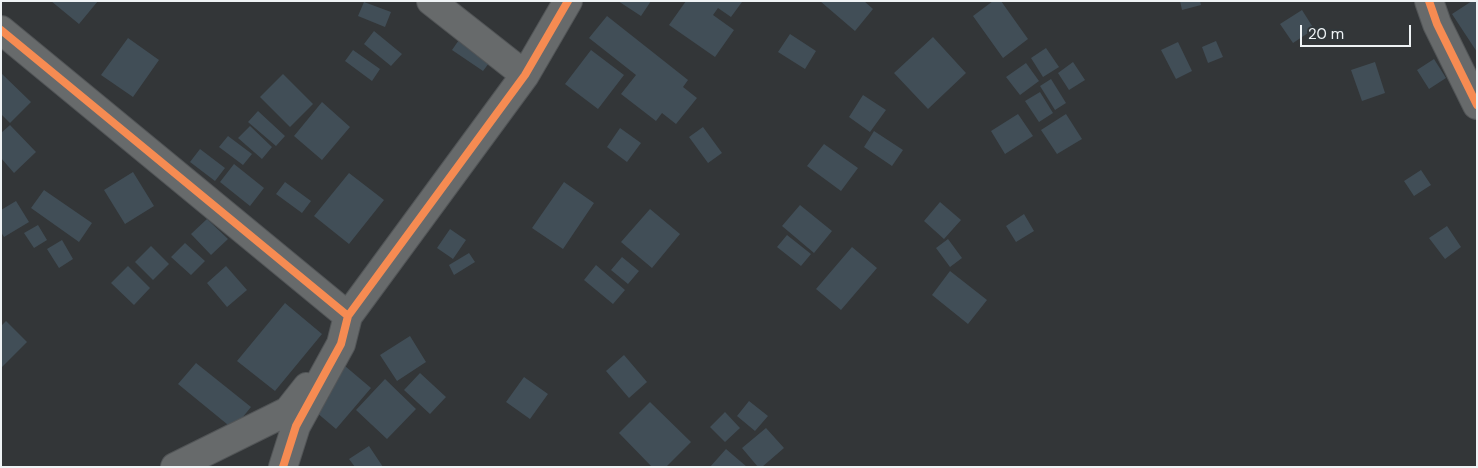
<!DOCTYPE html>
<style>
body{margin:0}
#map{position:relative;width:1478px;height:468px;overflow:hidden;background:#333638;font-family:"DM Sans",sans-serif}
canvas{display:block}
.frame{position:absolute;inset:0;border:2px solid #eff3f5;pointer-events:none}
.scale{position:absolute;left:1300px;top:25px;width:111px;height:22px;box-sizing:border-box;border:2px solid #eff3f5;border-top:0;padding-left:6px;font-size:15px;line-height:18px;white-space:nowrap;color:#eff3f5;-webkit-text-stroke:4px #31373a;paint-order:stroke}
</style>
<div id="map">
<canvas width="1478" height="468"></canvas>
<div class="frame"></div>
<div class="scale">20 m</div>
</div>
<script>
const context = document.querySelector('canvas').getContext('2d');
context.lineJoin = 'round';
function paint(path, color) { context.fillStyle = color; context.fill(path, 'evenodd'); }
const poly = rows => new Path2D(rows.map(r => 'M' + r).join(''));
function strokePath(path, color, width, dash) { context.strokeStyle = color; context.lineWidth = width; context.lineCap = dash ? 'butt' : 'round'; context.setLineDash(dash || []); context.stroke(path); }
paint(poly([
 [51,1,98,1,79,24],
 [618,1,651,1,641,16],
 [686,1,740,1,742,2,731,17,718,8,713,15,734,30,715,57,669,25],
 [820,1,864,1,873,9,855,31],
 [993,1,1001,1,1028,39,1003,58,973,16],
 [1180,1,1200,1,1201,5,1182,10],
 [1472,1,1477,1,1477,52,1452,14],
 [364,2,391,12,385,27,358,16],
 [1302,10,1314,29,1293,43,1280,24],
 [607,16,688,80,683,87,697,98,676,124,662,113,656,121,621,94,636,75,589,38],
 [374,31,402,54,391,66,364,44],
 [790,34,816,51,805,69,778,52],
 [461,37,492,59,483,71,452,50],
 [933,37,966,73,928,109,894,73],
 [128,38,159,60,133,97,101,75],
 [1216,41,1223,57,1208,63,1202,47],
 [1178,42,1192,71,1176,79,1161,50],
 [1046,48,1059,67,1043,77,1031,58],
 [353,50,380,69,372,81,345,61],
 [591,50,624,75,598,109,565,84],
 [1434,59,1446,78,1429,89,1417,70],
 [1073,62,1085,80,1069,90,1058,73],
 [1375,62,1385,93,1362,101,1351,70],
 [1026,63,1039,81,1020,95,1006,77],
 [1,73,31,102,10,123,1,114],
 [283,74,313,104,290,127,260,97],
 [1051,79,1066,103,1055,110,1040,86],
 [1040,92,1053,113,1039,122,1025,101],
 [863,95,886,110,870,132,849,117],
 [322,102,350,127,322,160,294,136],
 [258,111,285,136,276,146,248,122],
 [1018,114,1033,136,1005,154,991,131],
 [1066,114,1082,139,1057,154,1041,130],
 [10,125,36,152,14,173,1,158,1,133],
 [250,126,272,147,262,159,238,138],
 [703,127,722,153,708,163,689,137],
 [620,128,641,143,627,162,607,147],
 [874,131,903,150,892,166,864,147],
 [228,136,252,154,243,165,219,147],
 [824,144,858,168,841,191,807,166],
 [200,149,225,168,215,181,190,162],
 [234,164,264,188,250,206,220,182],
 [1421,170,1431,185,1414,196,1404,181],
 [133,172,154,206,125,224,104,190],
 [349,173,384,200,349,244,314,216],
 [285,182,311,201,302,213,276,194],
 [564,182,594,203,563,249,532,228],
 [44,190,92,223,79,242,31,208],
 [16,201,29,222,4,237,1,232,1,210],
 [940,202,961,220,944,239,924,221],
 [800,205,832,231,814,253,782,226],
 [650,209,680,234,652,268,621,242],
 [1024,214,1034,231,1016,242,1006,226],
 [207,219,228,239,211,255,191,234],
 [38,225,47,240,34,248,24,233],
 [1447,226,1461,247,1445,259,1429,238],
 [450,229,466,240,453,259,437,248],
 [787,235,811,254,801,266,777,247],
 [948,239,962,258,950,267,936,248],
 [62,240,73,259,59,268,47,249],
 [185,243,205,261,191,275,171,257],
 [151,246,169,264,153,280,135,262],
 [852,247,877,268,841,310,816,289],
 [469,253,475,262,454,275,449,265],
 [622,257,639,271,628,284,611,270],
 [596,265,625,290,613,304,584,280],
 [128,266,150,288,134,305,111,283],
 [226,266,247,290,227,307,207,283],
 [950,271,987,300,968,324,932,295],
 [285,303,322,334,275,391,237,361],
 [6,321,27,342,1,368,1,326],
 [410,336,426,362,397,381,380,355],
 [624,355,647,382,629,398,606,371],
 [196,363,251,407,233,429,178,384],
 [345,366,371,388,336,429,316,412,329,397,323,392],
 [420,373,446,397,430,414,404,390],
 [524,377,548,394,530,419,506,402],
 [385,379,416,409,387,439,356,410],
 [749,401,768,416,755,431,737,416],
 [650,402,691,442,666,467,652,467,619,433],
 [725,412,740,428,725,442,710,427],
 [766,428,784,448,762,467,758,467,742,448],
 [369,446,383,467,355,467,349,459],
 [726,449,747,467,710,467]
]), '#414e57');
const street = poly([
 [431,1,525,75],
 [1429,1,1437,24,1477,105],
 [1,30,348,316],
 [175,467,288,411,307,387],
 [283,467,296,426,341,344,348,316,525,75,568,1]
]);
strokePath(street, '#525557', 30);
strokePath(street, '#676a6b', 28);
strokePath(poly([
 [1429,1,1437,24,1477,105],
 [1,30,348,316],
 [283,467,296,426,341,344,348,316,525,75,568,1]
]), '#f68b52', 8);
</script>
